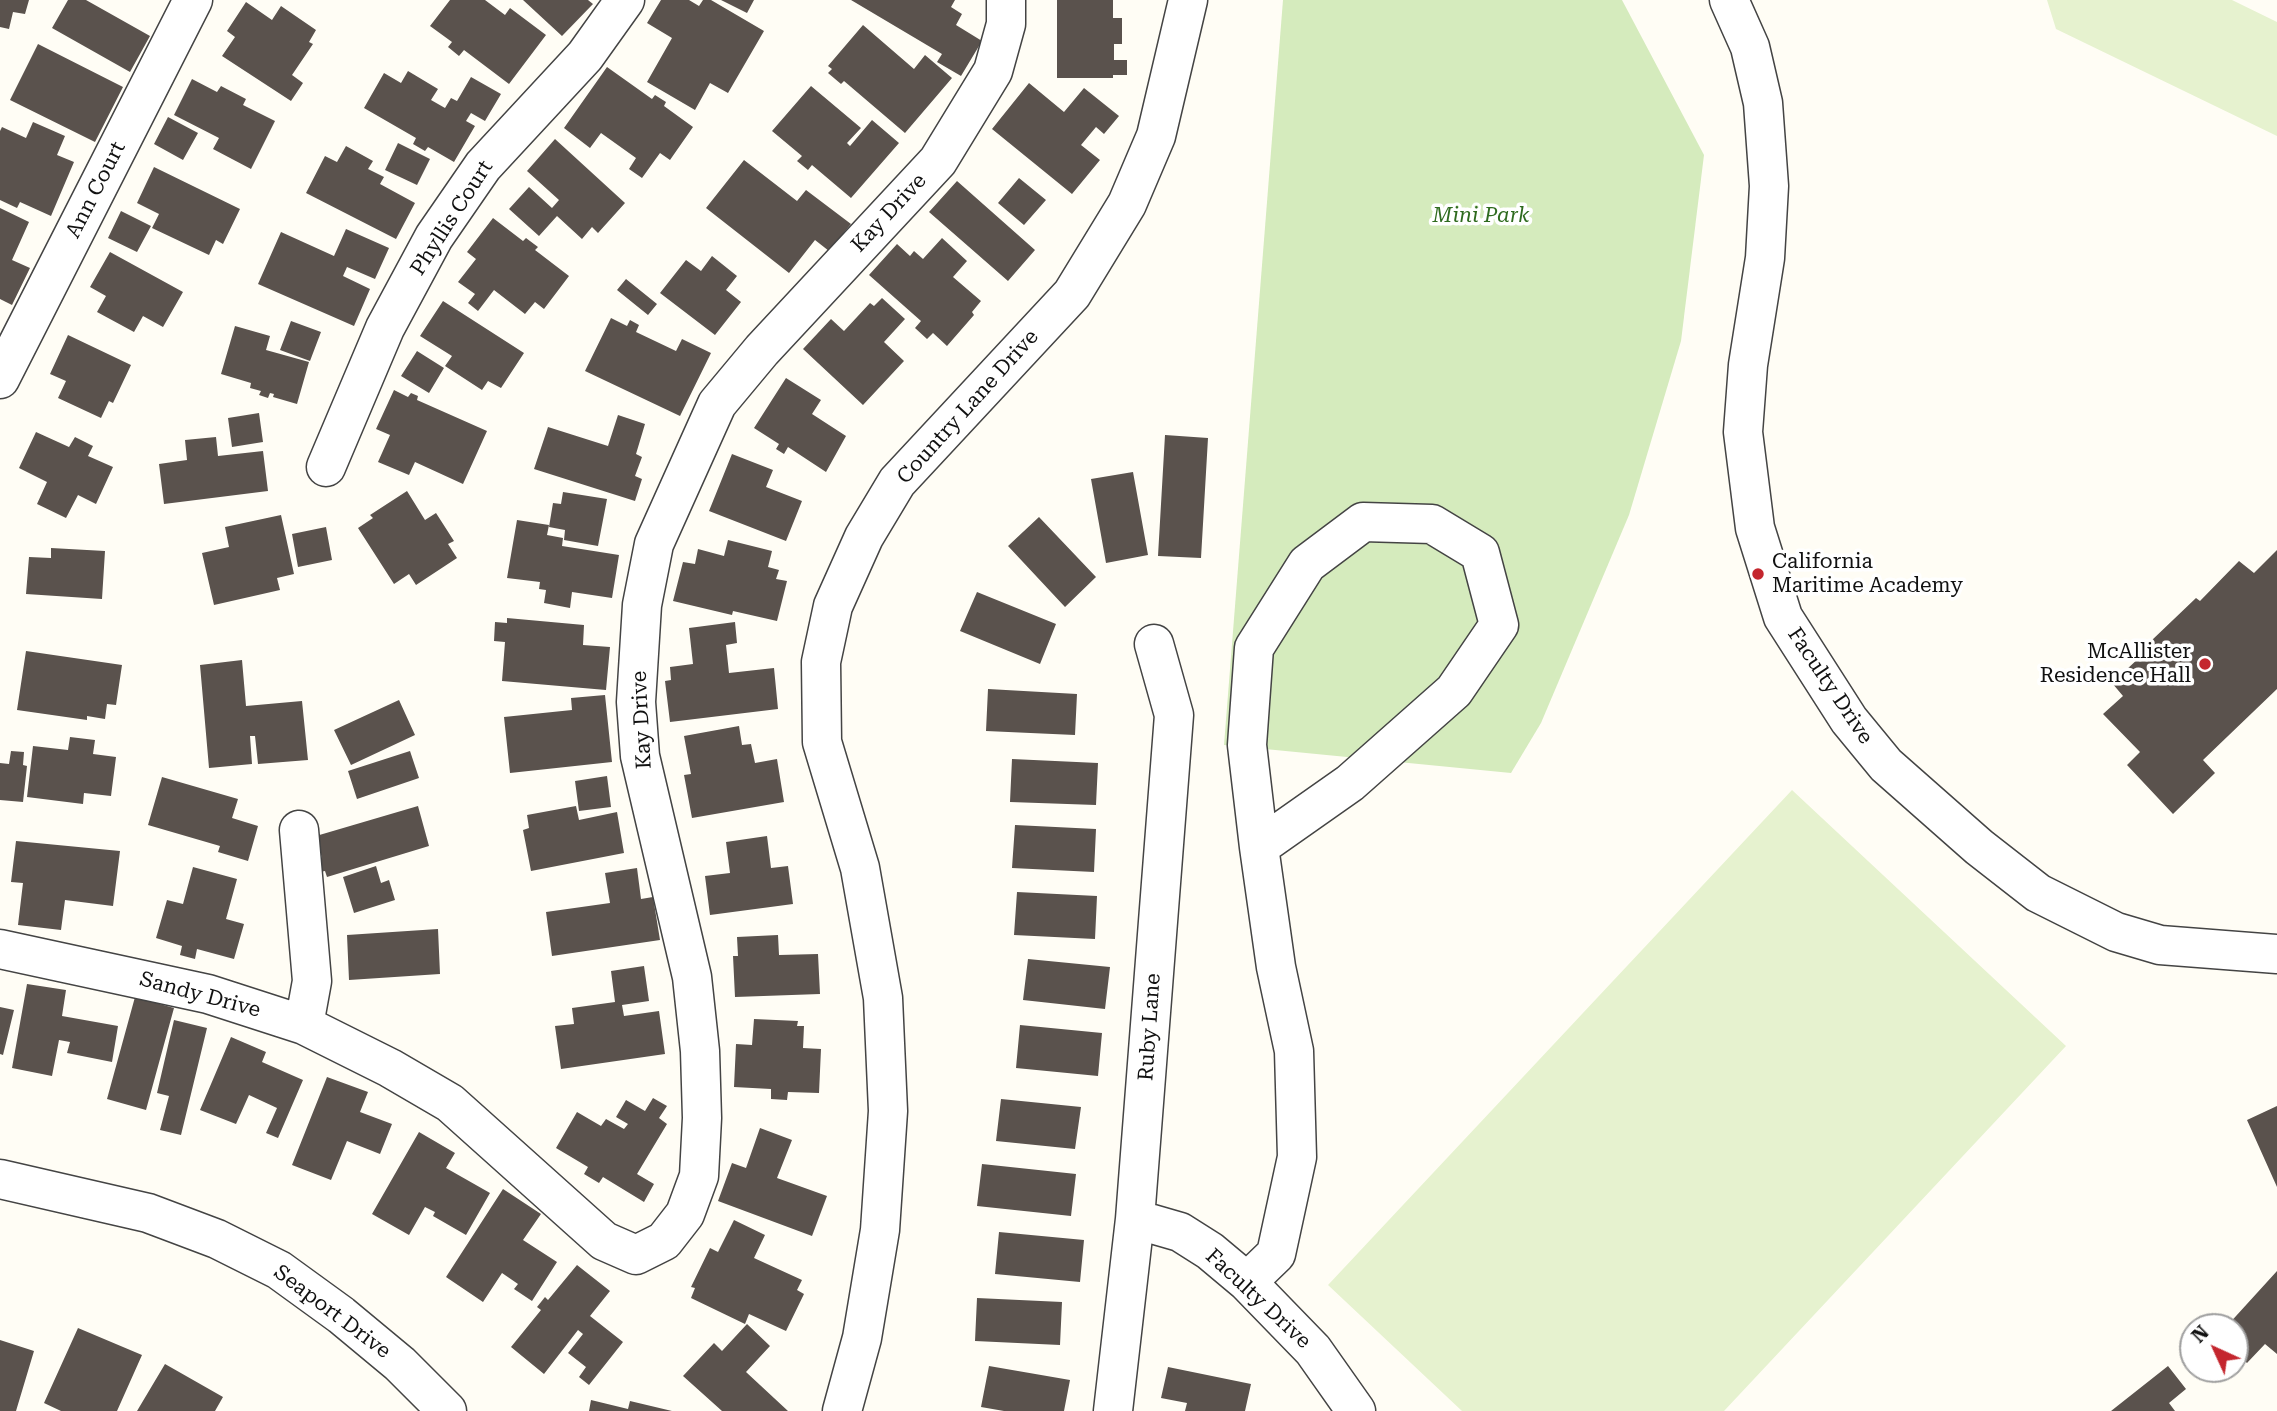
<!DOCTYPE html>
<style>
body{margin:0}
#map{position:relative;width:2277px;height:1411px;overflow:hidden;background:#fffdf5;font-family:"Roboto Serif",serif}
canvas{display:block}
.north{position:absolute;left:2179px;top:1313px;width:70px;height:70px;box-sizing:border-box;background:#fff;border:2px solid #a0a0a0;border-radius:50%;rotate:315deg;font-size:19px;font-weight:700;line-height:28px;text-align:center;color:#111}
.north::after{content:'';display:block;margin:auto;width:24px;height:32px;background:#c4262e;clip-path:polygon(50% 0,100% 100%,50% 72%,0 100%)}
</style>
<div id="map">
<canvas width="2277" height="1411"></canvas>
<div class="north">N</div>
</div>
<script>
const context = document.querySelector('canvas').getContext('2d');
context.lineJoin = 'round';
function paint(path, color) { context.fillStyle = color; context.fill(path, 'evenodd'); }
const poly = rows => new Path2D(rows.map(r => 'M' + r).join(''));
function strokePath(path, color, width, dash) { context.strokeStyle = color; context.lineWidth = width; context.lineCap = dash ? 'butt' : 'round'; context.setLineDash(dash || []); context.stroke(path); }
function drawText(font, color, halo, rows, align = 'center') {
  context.font = font + ' "Roboto Serif",serif'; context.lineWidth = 7; context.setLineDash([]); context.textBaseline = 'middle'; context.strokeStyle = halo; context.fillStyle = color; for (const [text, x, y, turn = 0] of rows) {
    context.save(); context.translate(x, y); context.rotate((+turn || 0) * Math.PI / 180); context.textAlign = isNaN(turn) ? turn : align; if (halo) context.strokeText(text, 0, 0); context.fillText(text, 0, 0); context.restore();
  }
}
paint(poly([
 [1283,0,1622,0,1704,155,1681,341,1629,515,1541,723,1511,773,1224,745]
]), '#d5ebbd');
paint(poly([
 [2047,0,2232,0,2277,22,2277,136,2056,29],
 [1792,790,2066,1046,1724,1411,1462,1411,1328,1285]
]), '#e6f2cf');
paint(poly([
 [0,0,29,0,25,14,13,12,9,29,0,27],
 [68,0,86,0,150,36,130,72,52,28],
 [450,0,485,0,505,15,510,8,546,35,509,84,464,50,459,56,448,47,452,42,430,26],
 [523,0,588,0,593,4,562,36],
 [661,0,689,0,699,6,703,0,711,0,764,31,728,93,710,83,695,110,647,82,672,38,647,23],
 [721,0,754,0,747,13],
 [851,0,955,0,951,7,962,14,956,25,982,41,961,76,937,62,942,54],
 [1057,0,1113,0,1113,18,1122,18,1122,44,1114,44,1114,60,1127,60,1127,75,1113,75,1113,78,1057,78],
 [246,2,272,20,281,6,316,30,309,42,313,44,292,75,303,83,291,101,222,56,235,37,227,31],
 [863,25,914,69,925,55,952,78,905,133,844,81,841,84,828,73,832,69,828,66],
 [38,44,123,87,95,142,10,100],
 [607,67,652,99,655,95,666,102,664,106,693,127,670,160,660,153,642,178,629,169,636,158,601,133,590,148,564,128],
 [408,71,438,89,431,100,445,108,451,98,457,101,471,77,501,94,485,121,471,113,466,121,475,126,454,162,428,147,425,151,413,144,416,138,364,108,384,73,401,83],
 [192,79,217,92,221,86,246,99,243,105,275,121,251,169,213,149,219,138,174,115],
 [1029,83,1064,112,1084,88,1119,116,1104,134,1096,127,1081,145,1100,160,1072,194,992,129],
 [811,86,861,128,847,143,850,146,872,120,899,143,851,198,812,165,808,170,797,161,802,156,772,131],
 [168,117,198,133,183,160,154,144],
 [33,122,65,136,57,155,74,162,51,216,20,202,17,208,0,200,0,131,2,127,26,138],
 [555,139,625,203,598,233,592,227,582,239,557,216,539,236,509,209,529,187,552,208,559,200,527,171],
 [398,143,430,159,417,185,385,170],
 [346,146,373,161,368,169,384,177,380,184,415,203,396,239,306,193,325,156,337,162],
 [744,160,797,201,806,190,851,224,829,251,815,240,789,273,706,208],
 [154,167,240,209,223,244,216,240,209,255,152,228,159,214,137,203],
 [1019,178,1046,200,1024,225,998,203],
 [957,181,1035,250,1008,281,929,212],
 [0,208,29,222,12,260,30,268,12,305,0,299],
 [121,211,151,226,137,252,108,238],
 [493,218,523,241,526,238,538,247,535,250,569,276,544,309,535,302,525,314,494,290,478,311,468,303,475,294,458,282,476,259,467,252],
 [346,229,389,248,375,279,347,267,343,276,370,289,354,326,258,284,281,232,334,256],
 [942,238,967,261,953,277,981,301,972,312,974,315,947,346,933,333,927,339,915,328,921,321,869,275,897,244,910,256,914,251,923,259],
 [110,252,183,292,163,327,143,316,134,332,97,312,106,296,90,287],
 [712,256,737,276,726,290,741,302,715,335,660,293,686,260,701,271],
 [626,279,657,304,648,315,617,290],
 [882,298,905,319,884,342,904,361,863,405,803,349,831,319,844,331,870,303,874,306],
 [443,301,524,353,501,388,488,381,482,390,445,366,452,356,420,336],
 [611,318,627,326,630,320,639,325,636,332,676,351,682,339,711,353,680,416,585,371],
 [291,321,321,332,310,361,280,350],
 [235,326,270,336,266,350,309,362,297,404,273,397,274,394,270,393,268,398,259,395,261,391,250,388,251,383,221,374],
 [68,335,131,365,113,403,109,401,101,418,58,398,66,381,50,374],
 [417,351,444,368,429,393,401,376],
 [786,378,821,400,812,414,846,436,826,472,788,447,784,454,776,449,779,444,754,428],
 [394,390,408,397,411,393,418,396,417,400,487,431,463,484,415,462,409,475,378,462,390,435,376,429],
 [259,413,263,442,232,447,228,418],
 [618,415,645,424,636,454,642,457,635,476,642,479,635,501,534,469,548,427,608,446],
 [36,432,69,447,75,437,93,446,88,456,113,467,96,504,78,495,66,518,37,504,47,482,19,468],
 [1165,435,1208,438,1201,558,1158,556],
 [216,437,218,456,263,451,268,491,164,504,159,464,187,460,185,440],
 [732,454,773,470,766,487,802,501,786,541,709,511],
 [1133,472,1148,555,1106,563,1091,479],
 [407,491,425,520,436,513,454,541,448,544,457,558,416,585,409,574,394,584,358,528,373,518,370,515],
 [563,492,607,499,598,546,564,540,565,530,549,527,553,503,561,504],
 [281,515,294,574,277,578,280,590,214,605,202,553,229,547,225,527],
 [1039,517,1096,577,1065,607,1008,546],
 [517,520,549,525,547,535,563,538,562,546,619,555,612,598,572,592,570,608,544,603,546,590,539,589,540,582,507,578],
 [326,527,332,560,298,567,292,534],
 [728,540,772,551,768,567,779,570,776,579,787,581,777,621,733,611,732,615,673,601,683,562,695,564,698,549,724,556],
 [51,548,105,551,102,599,26,594,29,557,51,558],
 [2277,550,2277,689,2203,760,2215,773,2173,814,2127,765,2140,752,2103,714,2123,696,2112,683,2154,644,2151,641,2196,598,2200,601,2239,561,2254,573],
 [977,592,1056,624,1040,664,960,631],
 [507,618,584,625,583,645,610,647,606,690,502,681,505,642,494,641,495,622,507,623],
 [735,622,737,643,726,645,729,673,774,668,778,709,670,722,665,681,671,680,670,667,693,664,689,628],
 [26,651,122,665,116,705,107,704,105,719,87,716,87,720,17,710],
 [242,660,246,706,302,701,308,760,258,764,255,736,250,736,252,764,209,768,200,665],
 [988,689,1077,694,1075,735,986,731],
 [605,695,612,762,510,773,504,717,572,710,571,698],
 [399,700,415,735,351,765,334,730],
 [739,726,742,745,751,744,755,763,777,759,784,802,692,818,684,775,691,774,684,736],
 [70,737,95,740,93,754,116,757,111,796,84,793,83,804,27,797,33,746,68,750],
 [11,751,24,752,23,765,27,766,23,802,0,800,0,763,9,764],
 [410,751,419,778,357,799,348,771],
 [1012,759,1098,763,1096,805,1010,802],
 [607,776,611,807,579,811,575,781],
 [162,777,238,799,232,818,258,826,248,861,218,852,220,846,148,825],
 [418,806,429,846,327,877,325,871,320,872,316,859,322,858,316,836],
 [576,806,579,820,617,812,624,853,531,871,523,830,529,828,527,815],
 [1015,825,1096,829,1094,872,1012,868],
 [767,836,771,868,788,866,793,904,710,915,705,876,730,873,726,842],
 [16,841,120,851,113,906,65,900,61,930,18,925,23,883,11,882],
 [376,866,381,883,389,880,395,900,354,913,343,877],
 [193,867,237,879,226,919,244,924,234,959,197,949,195,959,180,955,182,946,156,938,167,900,183,904],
 [637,868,641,899,653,897,660,940,552,956,546,912,610,903,605,873],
 [1017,892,1097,896,1095,939,1014,935],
 [438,929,440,974,349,980,347,935],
 [778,935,779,955,818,954,820,994,735,997,733,956,738,956,737,937],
 [1028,959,1110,967,1105,1009,1023,1000],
 [644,966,649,1001,622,1005,624,1016,659,1011,665,1054,561,1069,555,1026,574,1024,572,1008,615,1002,611,971],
 [27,984,66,990,62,1016,118,1026,112,1062,67,1053,70,1042,59,1040,52,1076,12,1068],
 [135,997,174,1008,146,1110,107,1099],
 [0,1007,14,1010,3,1055,0,1054],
 [754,1019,798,1021,797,1026,804,1026,803,1048,821,1049,819,1093,788,1092,787,1100,771,1099,771,1089,734,1087,736,1044,752,1045],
 [174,1020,207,1028,181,1135,160,1130,169,1096,157,1093],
 [1020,1025,1102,1033,1098,1076,1016,1068],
 [231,1037,266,1052,262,1062,303,1080,278,1138,266,1133,277,1108,249,1095,236,1124,200,1110],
 [327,1077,368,1092,360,1112,392,1124,380,1154,347,1141,331,1180,292,1165],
 [653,1098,667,1106,659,1118,667,1124,637,1174,654,1184,644,1202,603,1177,599,1183,584,1174,588,1167,556,1148,577,1112,601,1126,606,1119,624,1129,628,1124,616,1117,626,1100,645,1111],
 [1001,1099,1081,1107,1075,1149,996,1141],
 [2277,1106,2277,1187,2247,1120],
 [760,1128,792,1140,777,1178,827,1196,812,1236,718,1201,732,1163,746,1168],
 [419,1132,455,1153,446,1168,490,1193,466,1235,433,1216,435,1212,425,1207,409,1235,372,1214],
 [982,1164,1076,1174,1071,1216,977,1206],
 [503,1189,541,1214,523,1240,557,1262,532,1301,514,1289,518,1284,502,1273,483,1302,446,1277],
 [734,1220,765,1235,754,1258,802,1280,797,1290,804,1294,786,1331,749,1314,745,1324,691,1298,695,1288,691,1287,710,1248,718,1252],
 [999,1232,1084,1240,1080,1282,995,1274],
 [577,1265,610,1291,590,1316,623,1342,589,1385,579,1377,586,1367,568,1353,583,1334,578,1330,544,1374,511,1347,541,1310,537,1307,545,1297,548,1300],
 [2277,1271,2277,1354,2265,1344,2247,1363,2235,1352,2235,1327,2226,1327],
 [977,1298,1062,1302,1060,1345,975,1341],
 [747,1324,770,1346,746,1372,788,1411,722,1411,683,1376,714,1343,722,1351],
 [78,1328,142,1355,117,1411,61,1411,44,1403],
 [0,1340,34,1351,16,1411,0,1411],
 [165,1364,223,1397,215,1411,137,1411],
 [989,1366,1070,1380,1064,1411,1004,1411,981,1407],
 [2168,1366,2186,1389,2169,1403,2175,1411,2111,1411],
 [1168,1367,1251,1384,1245,1411,1185,1411,1187,1403,1161,1398],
 [591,1400,628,1409,630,1401,672,1411,589,1411]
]), '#5a524d');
const minor = poly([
 [1729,0,1750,47,1763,103,1769,186,1765,258,1748,365,1743,432,1755,528,1783,617,1849,720,1886,765,1979,847,2038,893,2116,932,2160,945,2277,954],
 [0,379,193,0],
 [326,467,385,328,434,237,483,166,585,56,625,0],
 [299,830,312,981,304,1025],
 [0,949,208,994,304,1025,390,1068,450,1103,604,1241,636,1255,664,1241,685,1214,699,1176,702,1118,700,1051,692,977,640,756,636,702,642,605,654,544,717,404,762,350,938,161,993,71,1006,24,1006,0],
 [0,1179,148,1213,217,1239,279,1270,341,1315,400,1364,447,1411],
 [1135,1219,1180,1232,1210,1251,1247,1282,1313,1350,1356,1411],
 [1247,1282,1276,1254,1297,1157,1294,1051,1276,967,1259,847,1247,745,1254,648,1307,564,1363,522,1432,524,1480,553,1499,625,1454,691,1350,783,1259,847],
 [842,1411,862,1338,880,1230,888,1111,883,998,860,868,822,742,821,662,833,606,864,537,897,482,1072,294,1127,204,1156,136,1188,0],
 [1113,1411,1135,1219,1174,715,1154,644]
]);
strokePath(minor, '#444', 41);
strokePath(minor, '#fff', 38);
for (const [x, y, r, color] of [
 [1758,574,7,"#c4262e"],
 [2205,664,7,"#c4262e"]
]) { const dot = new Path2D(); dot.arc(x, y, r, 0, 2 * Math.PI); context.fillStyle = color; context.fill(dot); strokePath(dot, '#fff', 2.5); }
drawText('21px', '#111', '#fff', [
 ["Ann Court",96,190,-63],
 ["Kay Drive",889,213,-47],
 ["Phyllis Court",452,218,-57],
 ["Country Lane Drive",968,407,-48],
 ["Faculty Drive",1830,686,56],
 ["Kay Drive",642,720,-93],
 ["Sandy Drive",200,995,15],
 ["Ruby Lane",1150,1027,-86],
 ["Faculty Drive",1258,1299,43],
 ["Seaport Drive",332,1312,37]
]);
drawText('italic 21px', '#2f6b1f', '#fff', [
 ["Mini Park",1481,216]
]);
drawText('21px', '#111', '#fff', [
 ["California",1772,562],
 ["Maritime Academy",1772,586],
 ["McAllister",2191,652,"right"],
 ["Residence Hall",2191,676,"right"]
], 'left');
</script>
